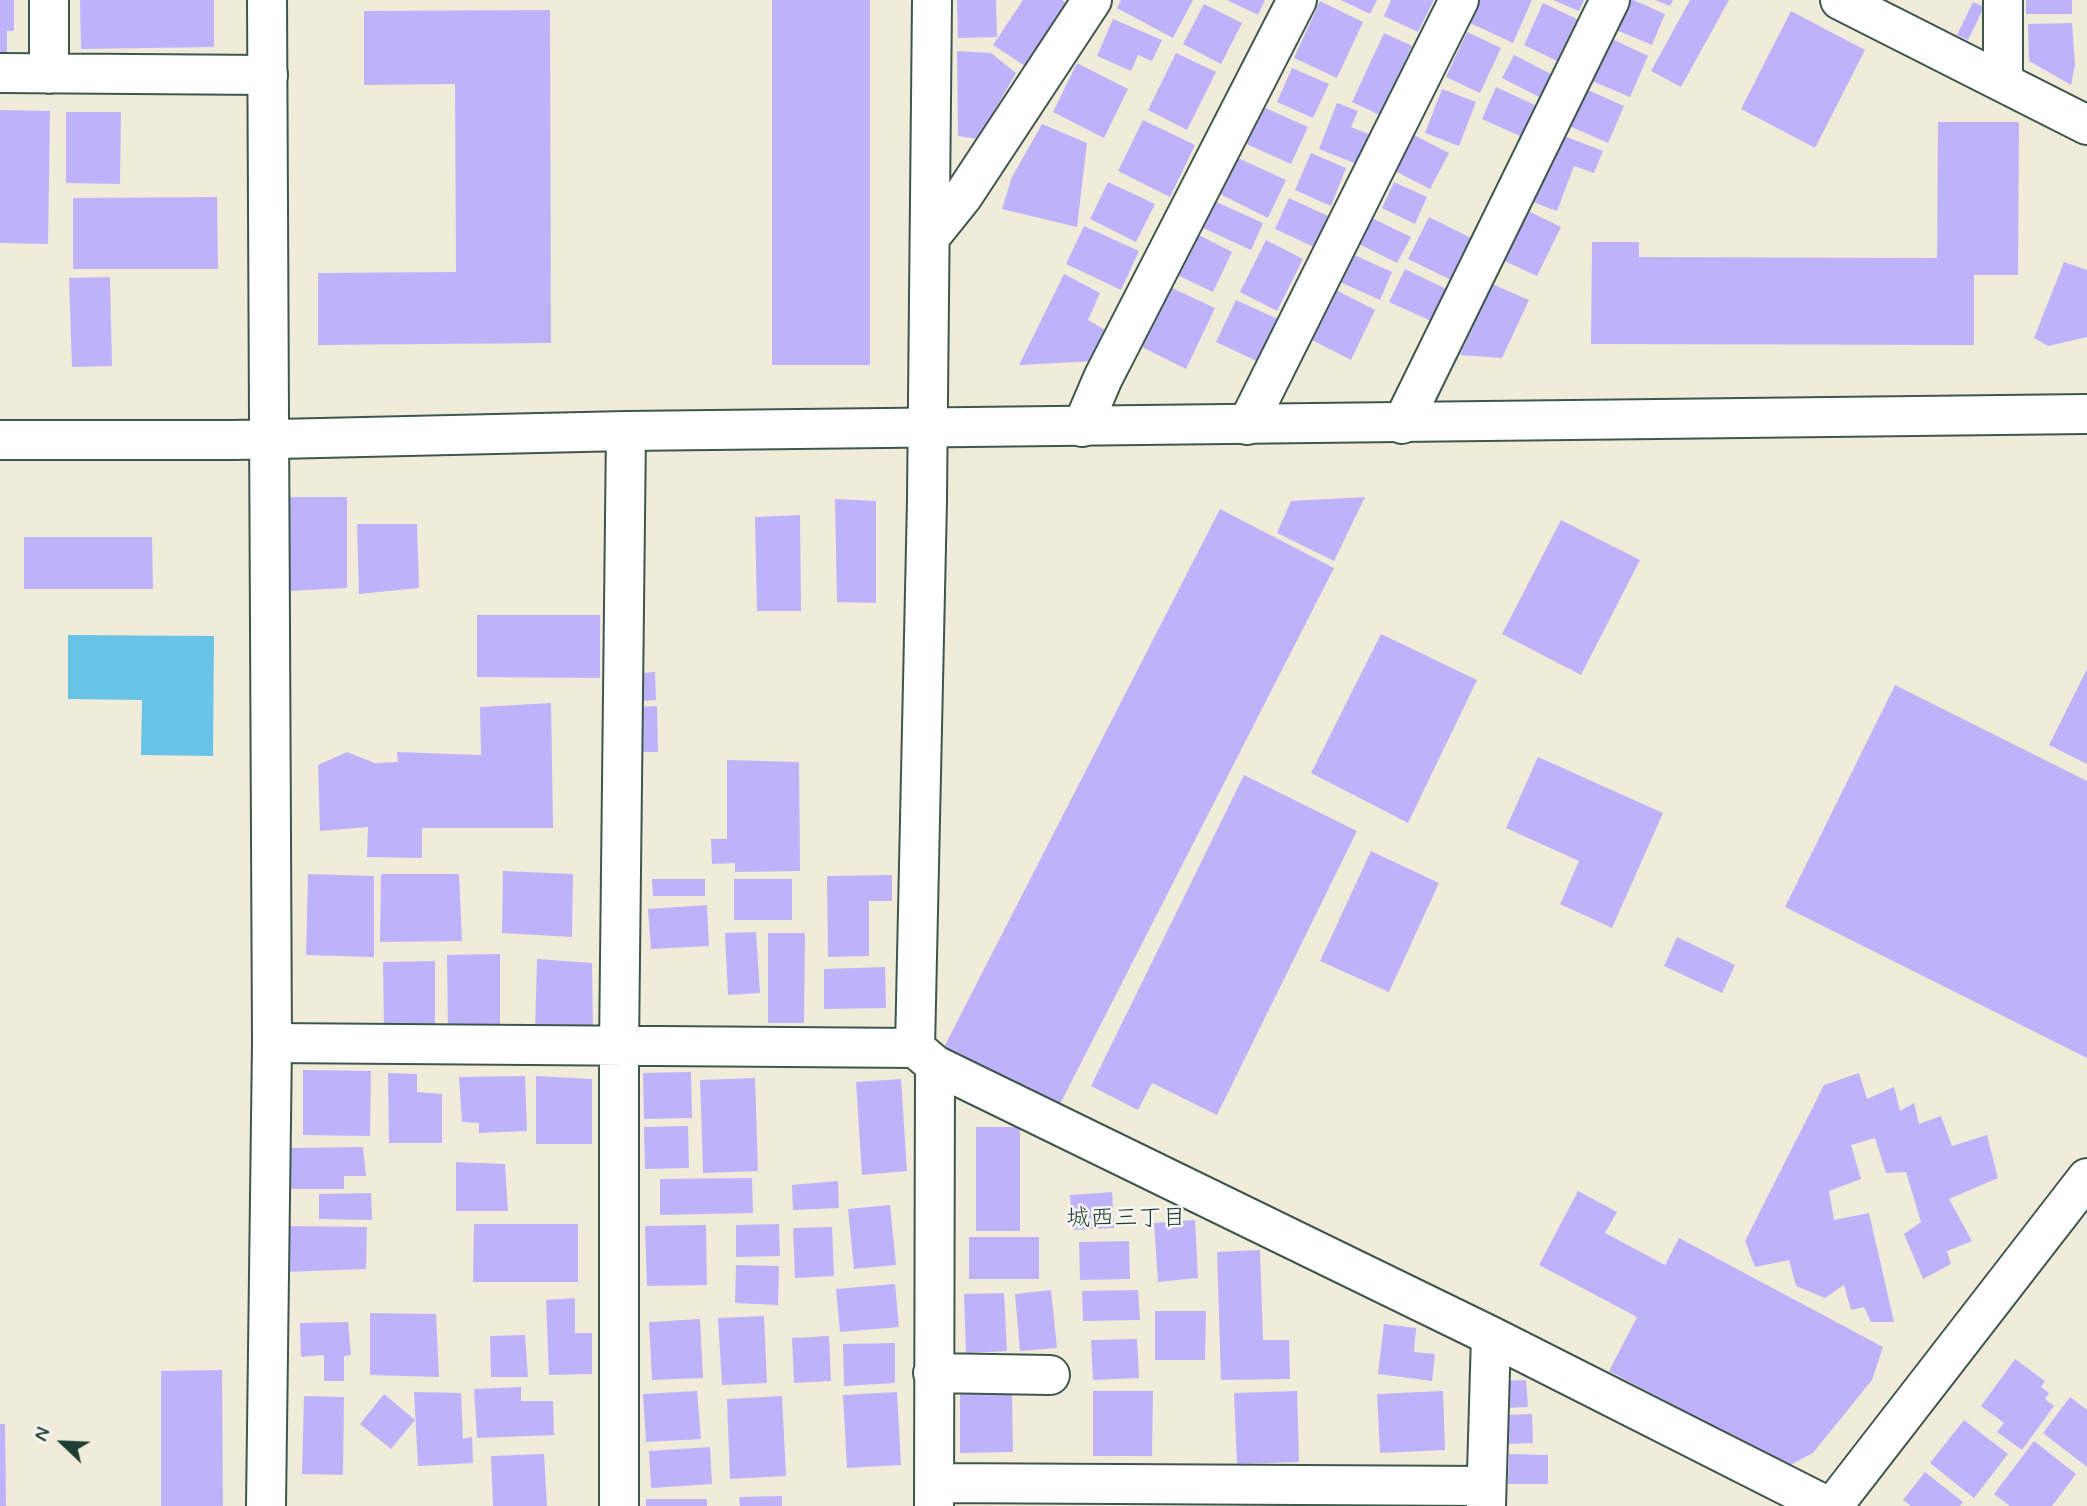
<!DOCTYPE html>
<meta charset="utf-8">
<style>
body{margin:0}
#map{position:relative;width:2087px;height:1506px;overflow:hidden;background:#f1ebd9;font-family:Mynerve,sans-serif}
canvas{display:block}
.north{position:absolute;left:28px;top:1408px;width:70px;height:70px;-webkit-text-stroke:5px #f6f6f2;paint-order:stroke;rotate:293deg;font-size:19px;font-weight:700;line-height:28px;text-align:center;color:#1f3d34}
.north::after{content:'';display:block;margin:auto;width:24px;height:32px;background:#1f3d34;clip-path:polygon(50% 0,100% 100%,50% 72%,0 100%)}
</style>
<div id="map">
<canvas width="2087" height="1506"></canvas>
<div class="north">N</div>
</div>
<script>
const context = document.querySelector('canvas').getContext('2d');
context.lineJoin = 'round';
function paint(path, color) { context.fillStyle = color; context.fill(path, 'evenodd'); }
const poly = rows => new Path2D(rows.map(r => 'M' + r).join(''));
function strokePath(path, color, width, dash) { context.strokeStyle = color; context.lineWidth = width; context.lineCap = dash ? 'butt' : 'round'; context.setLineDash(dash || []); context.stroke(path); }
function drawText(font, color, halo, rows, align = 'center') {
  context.font = font + ' Mynerve,"Klee One",sans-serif'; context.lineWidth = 5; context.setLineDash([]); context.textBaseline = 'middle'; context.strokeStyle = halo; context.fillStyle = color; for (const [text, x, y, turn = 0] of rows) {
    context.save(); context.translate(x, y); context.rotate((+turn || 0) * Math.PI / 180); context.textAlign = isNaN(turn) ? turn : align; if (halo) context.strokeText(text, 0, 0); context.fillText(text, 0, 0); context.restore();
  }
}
paint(poly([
 [68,635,214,636,213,756,141,755,142,700,68,699]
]), '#68c3e6');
paint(poly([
 [0,0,14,0,14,31,7,31,7,52,0,52],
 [80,0,214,0,214,47,81,49],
 [772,0,870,0,870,365,772,365],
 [957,0,996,0,997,37,958,38],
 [1023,0,1062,0,1069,5,1028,68,993,45],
 [1121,0,1193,0,1173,38,1117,8],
 [1227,0,1265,0,1258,15],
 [1341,0,1377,0,1370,14],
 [1391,0,1434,0,1418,32,1384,16],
 [1480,0,1532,0,1513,43,1470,23],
 [1553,0,1584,0,1579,11],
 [1621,0,1633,0,1665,14,1652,45,1609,27],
 [1655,0,1673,0,1670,6],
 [1690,0,1729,0,1681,87,1651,71],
 [2026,0,2072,0,2072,14,2026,14],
 [1320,1,1363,22,1337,78,1294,58],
 [1973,2,1984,7,1968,40,1957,35],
 [1543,3,1579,20,1559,62,1524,45],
 [1204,4,1242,23,1221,64,1183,44],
 [550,10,551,343,318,345,318,273,456,272,455,84,364,85,364,11],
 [1791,11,1865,50,1815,148,1741,109],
 [1113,19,1162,40,1152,61,1138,55,1131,71,1097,56],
 [2072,23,2075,65,2071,85,2029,61,2028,24],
 [1467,32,1501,48,1480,93,1446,77],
 [1384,33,1412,46,1380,115,1352,102],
 [1606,36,1648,56,1630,97,1587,79],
 [957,51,991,53,1016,73,978,139,958,136],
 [1176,53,1216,72,1187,130,1148,110],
 [1514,55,1553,75,1541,98,1502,78],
 [1077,63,1128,89,1104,138,1053,112],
 [1292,68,1329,84,1313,118,1277,102],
 [1496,87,1537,106,1522,137,1482,119],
 [1581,87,1624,106,1608,143,1565,124],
 [1442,89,1476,102,1459,146,1425,133],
 [1337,103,1358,111,1351,127,1371,135,1359,165,1319,149],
 [1261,106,1308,127,1291,164,1244,143],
 [0,110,50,111,48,244,0,243],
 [66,112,121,112,120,184,66,183],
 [1143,120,1195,145,1170,197,1118,171],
 [1938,122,2019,122,2018,275,1974,275,1974,345,1591,344,1592,242,1639,242,1639,257,1937,258],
 [1042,124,1087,143,1077,227,1002,209,1012,177],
 [1556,133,1603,151,1594,173,1574,166,1557,211,1530,201],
 [1414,135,1449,153,1430,189,1395,171],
 [1311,153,1346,168,1331,206,1295,190],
 [1236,157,1286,180,1268,218,1218,193],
 [1108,182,1155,204,1136,242,1090,219],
 [1394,182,1427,197,1415,224,1382,208],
 [217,197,218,269,73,269,73,198],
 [1289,198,1328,216,1314,247,1275,229],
 [1214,201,1263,223,1251,250,1201,227],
 [1522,208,1561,227,1537,276,1498,258],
 [1429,217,1471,238,1451,280,1408,259],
 [1372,218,1411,237,1397,263,1359,244],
 [1084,226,1139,251,1121,290,1066,264],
 [1197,234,1232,252,1213,292,1177,275],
 [1266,240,1303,259,1277,311,1240,292],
 [1352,254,1392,272,1380,300,1340,282],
 [2064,262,2087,270,2087,337,2048,346,2034,338],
 [1405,269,1446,289,1431,321,1389,302],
 [1064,274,1100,293,1088,320,1107,331,1096,361,1019,365],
 [110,277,112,366,72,367,69,278],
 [1492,284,1529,300,1502,358,1460,355],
 [1168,286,1215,308,1186,369,1140,346],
 [1334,289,1375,310,1351,360,1310,339],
 [1236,300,1280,320,1261,363,1216,342],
 [288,497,347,497,347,588,289,591],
 [1365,497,1334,561,1277,533,1291,501],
 [835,499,876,501,876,603,837,602],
 [1220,509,1334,568,1058,1108,943,1049],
 [800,515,801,611,757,611,755,517],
 [1561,520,1640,560,1581,675,1502,634],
 [357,524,417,524,419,588,359,594],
 [24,537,152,537,153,589,24,589],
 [477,615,600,615,600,678,477,677],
 [1381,634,1477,680,1408,823,1311,773],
 [2087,669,2087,764,2049,745],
 [655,672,656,700,633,702,632,674],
 [1895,685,2087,781,2087,1058,1785,907],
 [551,703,553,828,422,828,422,858,367,857,368,827,320,831,318,765,347,752,375,763,398,762,397,752,481,755,480,707],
 [657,706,658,752,634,752,632,707],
 [1538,757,1663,813,1612,928,1560,904,1579,861,1506,828],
 [727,760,799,762,800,871,735,872,735,863,712,864,711,839,727,839],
 [1244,775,1357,831,1217,1115,1152,1083,1138,1110,1091,1086],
 [1371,851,1439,883,1389,992,1320,961],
 [503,871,573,874,572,937,502,933],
 [308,874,374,876,374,957,306,955],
 [381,874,459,874,462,941,380,942],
 [892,875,892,901,869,901,869,956,828,957,827,876],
 [652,879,705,879,705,896,653,896],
 [734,879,792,879,792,920,734,920],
 [707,905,709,946,651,949,648,909],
 [756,932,760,993,728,995,725,933],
 [768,933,805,933,804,1023,768,1023],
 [1677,937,1735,965,1722,993,1664,966],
 [500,954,500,1030,448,1030,447,955],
 [537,959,592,963,593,1036,535,1034],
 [435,961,435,1028,384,1029,383,962],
 [885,967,886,1008,824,1009,824,969],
 [303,1070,371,1071,370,1136,303,1135],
 [691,1072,692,1118,644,1119,643,1073],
 [388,1073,417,1074,417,1092,442,1094,442,1143,389,1143],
 [1859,1073,1867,1099,1894,1087,1900,1111,1914,1103,1919,1124,1941,1116,1952,1146,1987,1135,1998,1178,1949,1199,1972,1241,1947,1251,1951,1264,1923,1279,1904,1234,1921,1222,1906,1172,1886,1173,1875,1138,1851,1145,1861,1179,1829,1191,1834,1220,1869,1213,1894,1322,1871,1322,1864,1307,1851,1310,1844,1285,1825,1298,1796,1286,1789,1260,1755,1267,1745,1241,1824,1085],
 [525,1076,527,1131,479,1133,479,1123,462,1122,459,1077],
 [536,1076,592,1079,592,1144,536,1144],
 [755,1078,758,1171,703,1173,700,1080],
 [901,1079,907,1171,862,1175,856,1082],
 [688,1126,689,1168,645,1169,644,1127],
 [976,1127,1020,1127,1020,1231,976,1231],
 [363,1147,366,1176,344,1176,344,1189,286,1189,287,1148],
 [456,1162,505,1164,508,1211,456,1211],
 [752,1178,753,1213,660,1215,660,1179],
 [838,1181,839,1208,793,1210,792,1185],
 [1578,1191,1617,1212,1605,1233,1665,1265,1679,1238,1883,1347,1872,1380,1813,1453,1788,1466,1609,1371,1637,1317,1539,1265],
 [1112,1192,1114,1228,1073,1230,1070,1195],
 [371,1193,372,1220,319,1219,319,1194],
 [890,1205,896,1265,854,1269,848,1209],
 [1195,1220,1198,1278,1158,1282,1154,1223],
 [474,1224,578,1224,578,1282,473,1282],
 [779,1224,780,1256,736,1257,736,1225],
 [706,1225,707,1285,647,1286,645,1226],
 [286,1226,367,1227,366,1269,286,1272],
 [832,1227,834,1276,795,1278,793,1228],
 [969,1237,1039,1237,1039,1279,969,1279],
 [1129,1241,1130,1279,1080,1280,1079,1242],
 [1260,1250,1263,1340,1289,1340,1290,1379,1221,1380,1217,1252],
 [736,1265,779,1266,778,1305,735,1303],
 [895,1284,899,1327,840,1332,836,1289],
 [1051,1290,1057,1348,1020,1351,1015,1294],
 [1138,1290,1140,1320,1083,1321,1082,1291],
 [1004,1293,1007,1351,966,1353,964,1294],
 [575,1298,575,1333,592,1333,592,1374,549,1375,546,1300],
 [1155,1311,1206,1311,1205,1360,1155,1360],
 [370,1313,436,1314,439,1377,370,1375],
 [764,1316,767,1383,722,1385,718,1318],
 [700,1319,703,1378,652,1380,649,1322],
 [348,1322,351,1355,344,1356,344,1381,324,1381,324,1355,301,1357,300,1323],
 [1384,1324,1416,1328,1414,1352,1435,1354,1432,1381,1378,1374],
 [525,1335,528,1377,491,1377,490,1336],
 [829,1336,831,1381,794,1383,792,1338],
 [1137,1339,1139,1378,1093,1380,1091,1340],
 [895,1343,895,1383,844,1386,843,1344],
 [2015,1359,2045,1381,2041,1387,2049,1393,2045,1399,2054,1406,2022,1450,1997,1432,2004,1423,1981,1406],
 [222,1370,223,1506,161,1506,161,1371],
 [1526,1380,1528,1407,1503,1408,1502,1381],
 [521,1387,521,1401,553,1401,554,1435,477,1438,474,1389],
 [697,1391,701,1439,646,1442,643,1394],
 [960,1391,1012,1391,1013,1452,960,1453],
 [1093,1391,1153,1391,1152,1456,1093,1456],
 [1297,1391,1299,1462,1237,1464,1234,1393],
 [1443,1391,1445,1450,1380,1453,1377,1394],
 [414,1392,461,1393,463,1439,472,1437,473,1463,418,1466],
 [897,1392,901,1465,847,1468,843,1395],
 [384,1394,415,1420,391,1449,360,1424],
 [304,1396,344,1397,343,1475,302,1474],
 [782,1396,786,1476,730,1479,727,1399],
 [2070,1397,2087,1410,2087,1467,2043,1433],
 [1532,1414,1533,1443,1503,1444,1502,1415],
 [1964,1420,2008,1454,1974,1498,1930,1463],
 [0,1424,5,1424,6,1506,0,1506],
 [2034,1441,2076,1474,2052,1506,2010,1506,1994,1494],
 [710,1447,712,1484,651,1488,649,1451],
 [544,1454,547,1506,493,1506,491,1456],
 [1509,1454,1548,1455,1548,1484,1508,1484],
 [1925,1472,1963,1502,1960,1506,1911,1506,1903,1500],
 [782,1496,782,1506,740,1506,739,1497],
 [646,1499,707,1499,707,1506,646,1506]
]), '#beb3fa');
const minor = poly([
 [1840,0,2087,125],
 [2003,0,2003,81],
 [0,73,268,75],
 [49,74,49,0],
 [930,237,963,196,1092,0],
 [1402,424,1610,0],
 [1247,425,1459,0],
 [1082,427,1103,378,1297,0],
 [272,1043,915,1048,935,1065,1491,1336,1827,1506],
 [915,1048,927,500,932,0],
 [933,1373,1050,1375],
 [934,1483,1486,1486],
 [619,1506,619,1047,626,431],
 [934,1506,935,1065],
 [1486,1506,1491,1336]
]);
const tertiary = poly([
 [0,440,233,440,626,431,2087,414],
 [266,1506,272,1043,267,0],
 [1833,1506,2087,1178]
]);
strokePath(minor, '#3e574d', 42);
strokePath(tertiary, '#3e574d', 42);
strokePath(minor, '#fff', 38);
strokePath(tertiary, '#fff', 38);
drawText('24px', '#1f3d34', '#f6f6f2', [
 ["城西三丁目",1126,1220]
]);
</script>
